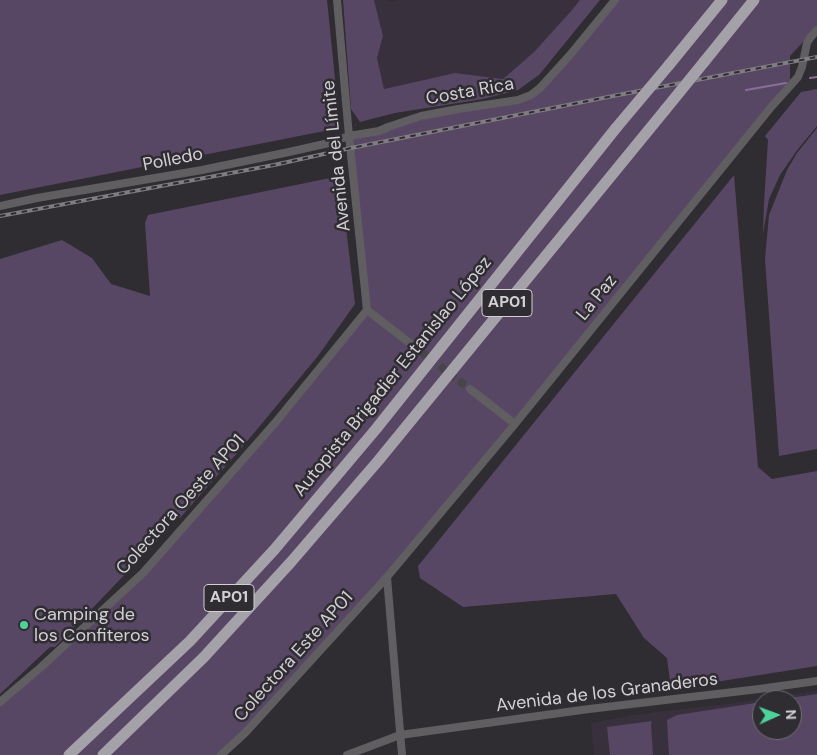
<!DOCTYPE html>
<meta charset="utf-8">
<style>
body{margin:0}
#map{position:relative;width:817px;height:755px;overflow:hidden;background:#2f2c32;font-family:"DM Sans",sans-serif}
canvas{display:block}
.north{position:absolute;left:752px;top:690px;width:50px;height:50px;box-sizing:border-box;background:#2f2c32;border:1px solid #716e73;border-radius:50%;rotate:88deg;font-size:14px;font-weight:700;line-height:20px;text-align:center;color:#d3d0d5}
.north::after{content:'';display:block;margin:auto;width:18px;height:22px;background:#4dd39a;clip-path:polygon(50% 0,100% 100%,50% 72%,0 100%)}
</style>
<div id="map">
<canvas width="817" height="755"></canvas>
<div class="north">N</div>
</div>
<script>
const context = document.querySelector('canvas').getContext('2d');
context.lineJoin = 'round';
function paint(path, color) { context.fillStyle = color; context.fill(path, 'evenodd'); }
const poly = rows => new Path2D(rows.map(r => 'M' + r).join(''));
function strokePath(path, color, width, dash) { context.strokeStyle = color; context.lineWidth = width; context.lineCap = dash ? 'butt' : 'round'; context.setLineDash(dash || []); context.stroke(path); }
function drawText(font, color, halo, rows, align = 'center') {
  context.font = font + ' "DM Sans",sans-serif'; context.lineWidth = 5; context.setLineDash([]); context.textBaseline = 'middle'; context.strokeStyle = halo; context.fillStyle = color; for (const [text, x, y, turn = 0] of rows) {
    context.save(); context.translate(x, y); context.rotate((+turn || 0) * Math.PI / 180); context.textAlign = isNaN(turn) ? turn : align; if (halo) context.strokeText(text, 0, 0); context.fillText(text, 0, 0); context.restore();
  }
}
paint(poly([
 [374,0,387,0,390,2,398,0,580,0,572,10,534,52,503,79,455,73,384,89,377,58,383,36],
 [817,691,817,755,594,755,591,723,640,714,734,703],
 [762,700,792,700,792,730,762,730]
]), '#38313d');
paint(poly([
 [0,0,327,0,340,128,0,195],
 [343,0,374,0,383,36,377,58,384,89,455,73,503,79,534,52,572,10,580,0,600,0,539,75,518,90,483,99,395,113,360,122,351,109],
 [615,0,817,0,817,27,790,56,790,80,772,106,387,577,221,755,0,755,0,702,143,573,367,310,349,136,531,95],
 [817,89,817,126,798,149,780,175,769,199,763,234,764,203,768,140,765,136,801,92],
 [817,128,817,449,779,456,765,259,769,215,787,170,797,153],
 [734,175,758,467,772,479,817,471,817,666,671,689,667,658,644,638,616,594,463,607,420,578,418,566],
 [340,176,355,304,318,356,239,451,180,518,166,518,171,526,109,591,55,647,50,647,0,694,0,259,62,240,92,258,111,284,150,296,145,223,148,215],
 [817,694,817,755,669,755,667,720,677,715,762,702,762,730,792,730,792,700,777,700],
 [652,721,651,725,653,755,610,755,607,727]
]), '#584764');
strokePath(poly([
 [810,78,817,77],
 [746,90,786,83]
]), '#896d9b', 2);
strokePath(poly([
 [411,344,470,389]
]), '#48454a', 8, [8, 4]);
strokePath(poly([
 [337,0,349,136,367,310],
 [0,206,37,198,202,170,289,152,329,143,349,136,379,131,388,127,421,116,458,109,518,100,531,95,540,88,570,55,615,0],
 [367,310,411,344],
 [470,389,515,424],
 [387,577,402,755],
 [0,702,40,668,143,573,275,423,367,310],
 [221,755,245,733,387,577,515,424,772,106,798,77,802,67,807,43,810,38,817,30],
 [347,755,400,735,589,709,759,689,817,681]
]), '#605e61', 8);
strokePath(poly([
 [704,62,754,0],
 [669,65,722,0],
 [69,755,190,641,274,550,376,429,616,128],
 [103,755,204,657,291,562,378,461,665,110]
]), '#a5a1a9', 11);
const rail = poly([
 [0,216,274,165,351,148,613,96,817,57]
]);
strokePath(rail, '#7f7c82', 4);
strokePath(rail, '#2f2c32', 2, [5.5]);
strokePath(poly([
 [665,110,704,62],
 [616,128,669,65]
]), '#a5a1a9', 11);
for (const [x, y, r, color] of [
 [24,625,5,"#4dd39a"]
]) { const dot = new Path2D(); dot.arc(x, y, r, 0, 2 * Math.PI); context.fillStyle = color; context.fill(dot); strokePath(dot, '#2f2c32', 2); }
for (const [x, y, w] of [
 [507,303,50],
 [229,598,50]
]) { const box = new Path2D(); box.roundRect(x - w / 2, y - 13.5, w, 27, 4); context.fillStyle = '#2f2c32'; context.fill(box); strokePath(box, '#d3d0d5', 1); }
drawText('bold 16px', '#d3d0d5', null, [
 ["AP01",507,303],
 ["AP01",229,598]
]);
drawText('18px', '#d3d0d5', '#2f2c32', [
 ["Costa Rica",470,92,-10],
 ["Avenida del Límite",337,156,-96],
 ["Polledo",173,160,-11],
 ["La Paz",597,298,-51],
 ["Autopista Brigadier Estanislao López",393,377,-51],
 ["Colectora Oeste AP01",181,505,-48],
 ["Colectora Este AP01",294,657,-48],
 ["Avenida de los Granaderos",607,693,-7]
]);
drawText('18px', '#d3d0d5', '#2f2c32', [
 ["Camping de",34,615],
 ["los Confiteros",34,636]
], 'left');
</script>
